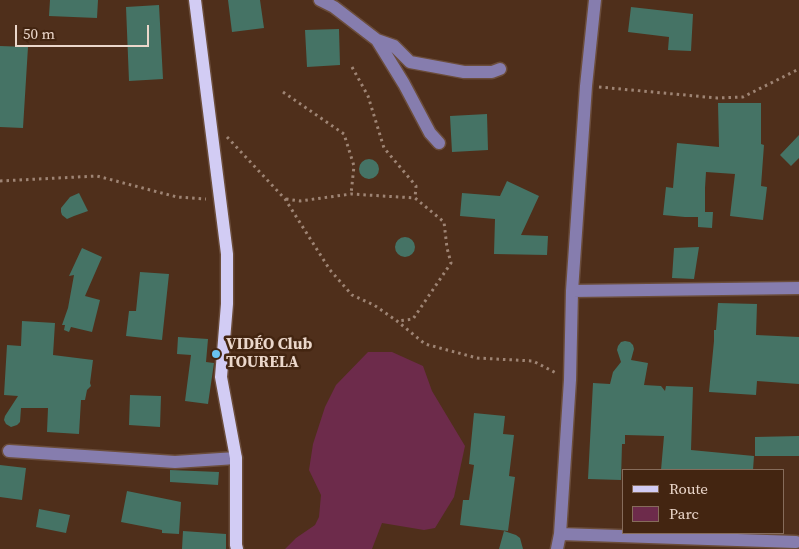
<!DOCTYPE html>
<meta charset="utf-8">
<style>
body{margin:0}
#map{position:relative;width:799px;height:549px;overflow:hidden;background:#4f2f1b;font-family:"Source Serif 4",serif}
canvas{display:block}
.legend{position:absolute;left:622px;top:469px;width:162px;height:65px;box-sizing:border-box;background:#432511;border:1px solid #866c5b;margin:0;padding:6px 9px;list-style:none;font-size:15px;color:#ebd7cb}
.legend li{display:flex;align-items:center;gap:10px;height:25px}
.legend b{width:25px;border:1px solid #866c5b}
.scale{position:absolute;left:15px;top:25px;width:134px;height:22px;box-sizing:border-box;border:2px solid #ebd7cb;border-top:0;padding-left:6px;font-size:15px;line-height:18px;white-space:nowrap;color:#ebd7cb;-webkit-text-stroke:4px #432511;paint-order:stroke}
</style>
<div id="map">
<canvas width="799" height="549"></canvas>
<ul class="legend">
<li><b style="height:6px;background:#d2ccf4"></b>Route</li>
<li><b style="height:14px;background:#6d2b4b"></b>Parc</li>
</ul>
<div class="scale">50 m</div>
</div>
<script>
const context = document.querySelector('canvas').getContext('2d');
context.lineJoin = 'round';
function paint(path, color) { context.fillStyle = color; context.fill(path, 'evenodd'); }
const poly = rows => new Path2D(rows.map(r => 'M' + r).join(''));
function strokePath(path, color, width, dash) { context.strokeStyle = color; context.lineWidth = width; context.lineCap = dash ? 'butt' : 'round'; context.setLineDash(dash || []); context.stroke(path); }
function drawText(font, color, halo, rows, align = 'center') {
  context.font = font + ' "Source Serif 4",serif'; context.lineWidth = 5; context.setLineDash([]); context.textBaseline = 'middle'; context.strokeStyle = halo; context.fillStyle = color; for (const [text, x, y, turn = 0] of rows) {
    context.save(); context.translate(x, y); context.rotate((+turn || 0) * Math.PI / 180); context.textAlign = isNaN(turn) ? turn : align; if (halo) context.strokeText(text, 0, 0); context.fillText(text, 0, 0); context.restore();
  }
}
paint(poly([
 [368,352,392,352,423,366,432,391,465,446,454,497,435,528,424,530,382,523,372,549,285,549,296,538,315,525,319,517,321,495,309,470,313,444,325,407,336,385]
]), '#6d2b4b');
paint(poly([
 [50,0,98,0,97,18,49,16],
 [228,0,260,0,264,28,232,32],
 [159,5,163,79,129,81,126,7],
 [631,7,693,14,691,51,668,50,669,37,628,32],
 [339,29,340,65,307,67,305,30],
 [0,46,28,47,23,128,0,127],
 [718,103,761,103,761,144,764,145,761,186,767,187,763,220,730,216,735,174,706,172,705,188,705,212,713,212,712,228,698,227,698,217,685,217,663,215,666,187,673,188,677,143,719,147],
 [487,114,488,150,452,152,450,116],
 [799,135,799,158,791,166,780,155],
 '359 169a10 10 0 1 1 20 0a10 10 0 1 1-20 0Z',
 [507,181,539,196,521,235,548,236,547,255,494,254,495,219,460,216,462,193,500,196],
 [79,193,88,211,74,216,67,219,62,215,61,212,61,208,70,197],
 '395 247a10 10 0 1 1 20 0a10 10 0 1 1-20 0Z',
 [699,247,694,279,672,278,674,248],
 [82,248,102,257,85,296,100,300,92,332,71,327,69,332,64,330,65,325,62,325,68,308,74,275,69,276],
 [140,272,169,274,162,340,126,336,129,311,136,311],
 [718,303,757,304,756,335,799,337,799,384,757,381,756,395,709,392,714,341,714,330,716,330],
 [22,321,55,323,53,355,93,360,90,383,91,386,87,390,85,400,81,400,79,434,47,432,48,408,21,408,20,422,17,425,11,427,6,424,4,420,5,416,18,396,4,395,7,345,21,346],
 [178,337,208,339,206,362,214,363,208,404,185,401,191,355,177,354],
 [625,341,630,342,633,345,634,349,631,360,648,363,644,385,661,386,665,391,666,386,693,387,691,450,754,456,753,470,661,470,664,436,625,435,625,444,622,444,621,480,588,479,593,383,610,384,613,372,621,362,617,350,618,346,621,342],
 [130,395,161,396,160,427,129,425],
 [474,413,505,416,503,434,514,435,509,476,515,477,508,531,460,525,463,500,469,500,474,465,469,464],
 [799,436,799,456,755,456,755,437],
 [0,465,26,468,22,500,0,497],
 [170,470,219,472,218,485,170,482],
 [127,491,181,502,179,534,162,533,162,530,121,522],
 [39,509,70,515,66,533,36,527],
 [183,531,226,534,226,549,182,549],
 [504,531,516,535,520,538,523,549,499,549]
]), '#457365');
const minor = poly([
 [320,0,334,7,377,40,404,84,430,133,439,143],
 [377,40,394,46,410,62,464,72,492,72,500,69],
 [572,291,799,288],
 [9,451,175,462,236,458],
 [560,534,796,542],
 [557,549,560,534,570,380,572,291,586,86,595,0]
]);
const major = poly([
 [195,0,227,254,227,304,221,377,236,458,236,545,237,549]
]);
strokePath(minor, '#6b4d3b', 15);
strokePath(major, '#6b4d3b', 15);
strokePath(poly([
 [352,67,368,96,384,148,416,186,415,198],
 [599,87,717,98,743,97,799,69],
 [283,92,344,134,354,166,351,194],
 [227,137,285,199,330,270,352,295,374,305,397,321,425,344,477,358,533,361,556,373],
 [0,181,97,176,177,197,206,199],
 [286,199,300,201,351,194,415,198,444,222,447,248,451,263,413,319,398,321]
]), '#9e8474', 3, [2.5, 4]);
strokePath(minor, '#867dae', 12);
strokePath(major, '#d2ccf4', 12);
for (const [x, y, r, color] of [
 [216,354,5,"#69c3f1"]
]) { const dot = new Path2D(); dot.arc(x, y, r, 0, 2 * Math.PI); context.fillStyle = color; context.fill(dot); strokePath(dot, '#432511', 2); }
drawText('bold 16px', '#ebd7cb', '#432511', [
 ["VIDÉO Club",226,345],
 ["TOURELA",226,363]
], 'left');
</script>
